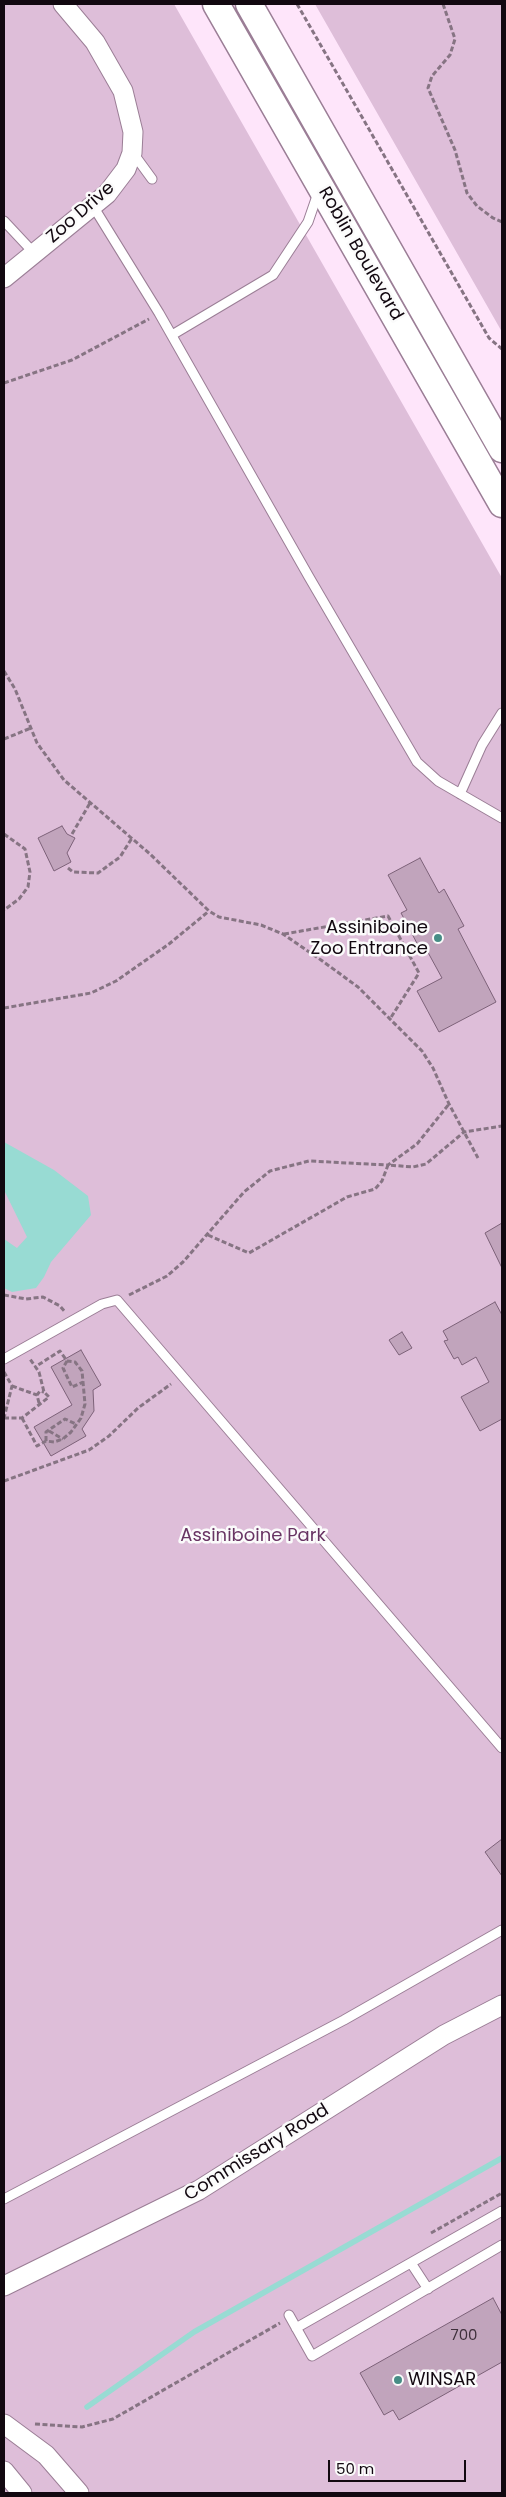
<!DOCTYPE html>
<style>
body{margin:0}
#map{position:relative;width:506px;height:2497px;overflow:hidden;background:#fee5fa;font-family:Poppins,sans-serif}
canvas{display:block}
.frame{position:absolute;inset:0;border:5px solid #120810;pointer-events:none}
.scale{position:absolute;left:328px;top:2460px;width:138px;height:22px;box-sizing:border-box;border:2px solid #120810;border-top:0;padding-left:6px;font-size:15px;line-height:18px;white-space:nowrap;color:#120810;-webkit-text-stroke:4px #fbfbfb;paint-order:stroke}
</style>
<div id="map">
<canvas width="506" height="2497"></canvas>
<div class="frame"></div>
<div class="scale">50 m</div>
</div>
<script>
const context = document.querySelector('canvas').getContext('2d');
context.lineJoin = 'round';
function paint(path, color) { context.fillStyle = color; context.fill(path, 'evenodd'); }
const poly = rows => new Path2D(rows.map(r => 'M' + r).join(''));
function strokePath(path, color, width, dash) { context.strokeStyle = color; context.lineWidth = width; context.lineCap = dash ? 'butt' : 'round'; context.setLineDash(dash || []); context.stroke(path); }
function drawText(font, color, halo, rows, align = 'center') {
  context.font = font + ' Poppins,sans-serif'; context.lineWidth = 5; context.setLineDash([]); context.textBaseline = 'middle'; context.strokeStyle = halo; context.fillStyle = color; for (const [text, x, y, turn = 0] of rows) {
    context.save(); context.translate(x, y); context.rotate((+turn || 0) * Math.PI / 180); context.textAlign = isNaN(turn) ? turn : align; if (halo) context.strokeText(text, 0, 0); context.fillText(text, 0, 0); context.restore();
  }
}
paint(poly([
 [4,4,174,4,502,578,502,2493,4,2493],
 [315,4,502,4,502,332]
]), '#debed9');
paint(poly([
 [4,1142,54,1170,88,1196,91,1215,51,1262,44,1277,36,1288,12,1292,4,1288,4,1239,17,1248,27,1237,4,1190]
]), '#98dbd3');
strokePath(poly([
 [87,2407,194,2332,502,2158]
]), '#98dbd3', 5.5);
const building = poly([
 [62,826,67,834,75,838,67,853,71,862,54,871,38,838,62,826],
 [420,858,439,893,444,889,464,926,458,929,496,1002,439,1032,417,991,442,978,425,947,420,949,401,913,407,910,388,875,420,858],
 [502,1223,502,1268,485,1233,502,1223],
 [495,1302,502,1315,502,1419,480,1431,461,1397,489,1382,476,1357,462,1365,458,1357,454,1359,444,1341,448,1340,443,1331,495,1302],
 [402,1332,412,1348,399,1355,389,1340,402,1332],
 [81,1350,101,1385,93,1390,94,1411,82,1429,86,1436,51,1456,34,1427,72,1405,51,1367,81,1350],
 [502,1839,502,1876,485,1852,502,1839],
 [493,2298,502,2315,502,2362,399,2420,393,2410,384,2415,360,2373,493,2298]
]);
paint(building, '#c1a4bc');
strokePath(building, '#7d6279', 1);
const service = poly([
 [133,153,152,179],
 [93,206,159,313,309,577,417,762,438,781,502,818],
 [4,221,34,253],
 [172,335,273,275,308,222,318,193],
 [460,794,482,745,502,713],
 [4,1359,102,1304,117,1300,502,1748],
 [4,2199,344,2020,502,1930],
 [411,2263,428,2289],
 [289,2315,312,2356,502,2245],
 [296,2328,502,2211]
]);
const minor = poly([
 [4,278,107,194,126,169,132,153,133,132,123,91,95,42,63,4],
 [4,2286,199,2190,444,2035,502,2005],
 [4,2424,46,2455,79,2493],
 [4,2471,22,2493]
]);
const secondary = poly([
 [216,4,502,504],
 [249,4,502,449]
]);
strokePath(service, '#9b7e96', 11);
strokePath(minor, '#9b7e96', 21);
strokePath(secondary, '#9b7e96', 29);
strokePath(poly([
 [297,4,489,338,502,349],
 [443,4,455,39,450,55,432,76,428,88,455,150,467,193,477,206,493,218,502,222],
 [4,383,72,360,149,319],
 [4,671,15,689,37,743,64,780,150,854,209,911,219,917,261,925,283,934,321,960,358,987,422,1051,433,1068,449,1104,478,1158],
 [4,739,31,728],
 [4,834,25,849,30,872,28,887,19,899,4,910],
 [72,834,90,803],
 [68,868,73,872,98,873,120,857,132,838],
 [284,934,388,916,419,973,390,1019],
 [4,1008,91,993,116,981,169,944,209,911],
 [208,1235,249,1253,347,1197,375,1189,382,1181,388,1165,413,1167,426,1164,464,1132,502,1126],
 [4,1295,26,1299,43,1297,60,1306,65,1312],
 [129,1295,167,1276,183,1262,244,1192,270,1171,309,1161,388,1165,417,1144,449,1104],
 [67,1361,63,1368,72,1387,83,1382],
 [4,1372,12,1386,4,1418],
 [12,1386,37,1395],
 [39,1403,37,1395,40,1391,44,1392],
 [4,1418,22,1418,49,1397,44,1392,39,1372,30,1359],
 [22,1418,37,1446,46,1441,54,1442,63,1439,71,1432,81,1418,85,1404,82,1371,75,1362,67,1361,60,1351,35,1367],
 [49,1431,63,1439],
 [46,1441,46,1432,65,1419,76,1424],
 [4,1481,89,1450,109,1436,138,1408,171,1384],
 [431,2233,502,2193],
 [35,2424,82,2427,113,2419,280,2323]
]), '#867483', 3, [5, 2.5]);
strokePath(service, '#fff', 9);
strokePath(minor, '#fff', 19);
strokePath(secondary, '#fff', 26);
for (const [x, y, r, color] of [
 [438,938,5,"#478d86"],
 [398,2380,5,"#478d86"]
]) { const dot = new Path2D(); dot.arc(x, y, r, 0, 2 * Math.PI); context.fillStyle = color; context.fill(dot); strokePath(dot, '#fbfbfb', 2); }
drawText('15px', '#3e2f3b', null, [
 ["700",464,2336]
]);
drawText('18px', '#120810', '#fbfbfb', [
 ["Zoo Drive",81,213,-41],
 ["Roblin Boulevard",360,254,60],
 ["Commissary Road",257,2153,-32]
]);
drawText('18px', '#120810', '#fbfbfb', [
 ["Assiniboine",428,928],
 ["Zoo Entrance",428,949],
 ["WINSAR",408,2380,"left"]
], 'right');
drawText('18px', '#683463', '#fbfbfb', [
 ["Assiniboine Park",253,1536]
]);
</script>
